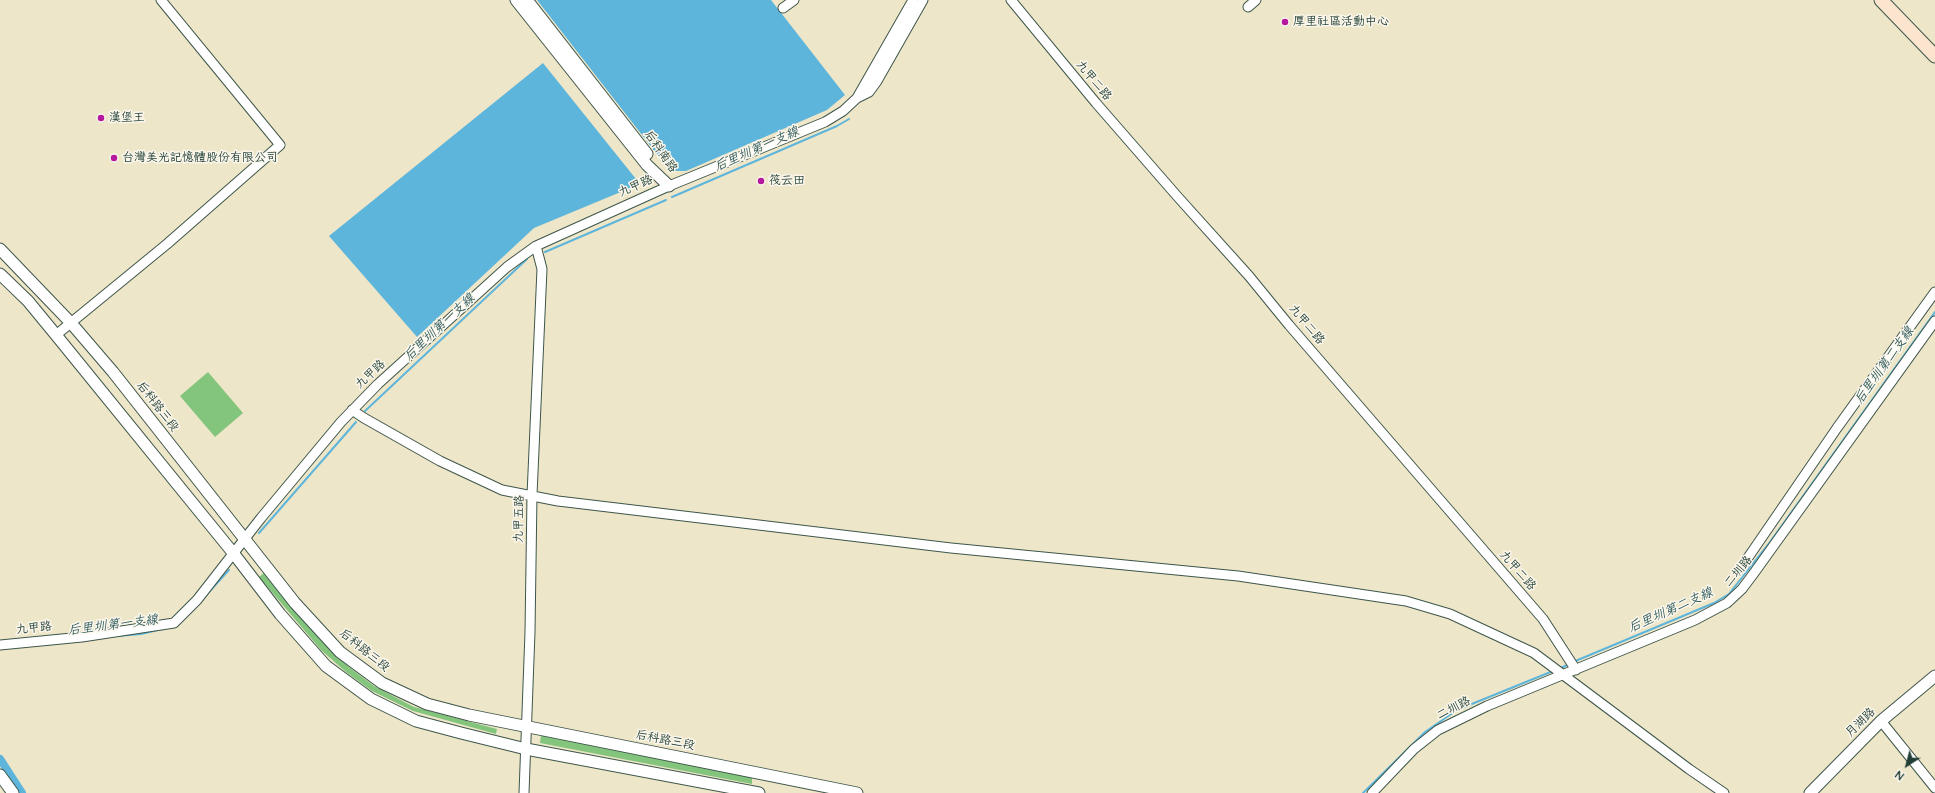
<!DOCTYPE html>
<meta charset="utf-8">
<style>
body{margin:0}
#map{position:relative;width:1935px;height:793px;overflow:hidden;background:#eee6c8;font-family:"Architects Daughter",sans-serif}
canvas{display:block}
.north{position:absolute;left:1887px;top:745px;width:40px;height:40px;-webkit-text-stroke:3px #fbf7ec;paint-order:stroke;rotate:216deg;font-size:11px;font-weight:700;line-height:16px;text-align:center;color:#1f3d34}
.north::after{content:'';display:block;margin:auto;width:14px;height:18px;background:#1f3d34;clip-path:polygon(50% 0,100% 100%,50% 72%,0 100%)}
</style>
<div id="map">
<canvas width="1935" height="793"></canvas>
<div class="north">N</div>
</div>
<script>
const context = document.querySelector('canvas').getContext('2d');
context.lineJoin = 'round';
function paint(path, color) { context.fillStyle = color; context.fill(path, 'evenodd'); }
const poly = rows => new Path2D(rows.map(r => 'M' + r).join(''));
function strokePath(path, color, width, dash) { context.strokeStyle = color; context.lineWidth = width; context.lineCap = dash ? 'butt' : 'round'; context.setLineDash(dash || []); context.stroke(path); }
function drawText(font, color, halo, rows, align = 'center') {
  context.font = font + ' "Architects Daughter","LXGW WenKai TC",sans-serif'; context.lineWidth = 3; context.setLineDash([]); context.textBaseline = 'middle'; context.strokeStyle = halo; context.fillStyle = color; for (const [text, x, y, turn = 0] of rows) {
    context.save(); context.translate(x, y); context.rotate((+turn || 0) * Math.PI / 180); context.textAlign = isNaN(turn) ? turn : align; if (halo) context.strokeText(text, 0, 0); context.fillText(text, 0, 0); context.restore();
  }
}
paint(poly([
 [208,372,243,413,215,437,180,396],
 [265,572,324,643,349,667,374,686,414,707,497,729,496,734,413,711,372,691,346,672,321,650,259,577],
 [541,735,752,776,752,784,540,743]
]), '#83c57d');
paint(poly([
 [537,0,771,0,845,95,827,110,686,171,670,171],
 [543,63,640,184,534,228,417,337,329,236]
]), '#5eb5db');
strokePath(poly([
 [672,197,837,126,849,119],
 [545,252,666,200],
 [365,411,527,259],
 [259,533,356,422],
 [187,616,229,570],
 [117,636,141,634,162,629],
 [1573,662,1714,603,1729,594,1770,542,1935,312],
 [1559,669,1569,664],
 [1363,793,1425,732,1457,710,1553,671]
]), '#5eb5db', 2);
strokePath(poly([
 [0,759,22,793]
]), '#5eb5db', 8);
const minor = poly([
 [1011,0,1096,103,1177,196,1249,276,1289,325,1543,619,1576,670],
 [1248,7,1256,0],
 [783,8,794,0],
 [857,98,869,92,877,81,923,0],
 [56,335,167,244,280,145,161,0],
 [352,410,364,418,440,461,502,490,558,501,951,548,1238,576,1406,601,1450,614,1534,653,1689,769,1724,793],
 [1745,562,1837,428,1935,292],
 [0,645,82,637,174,623,197,600,261,518,341,422,378,384,507,267,536,246,669,186,825,122,843,111,857,98,913,0],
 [1881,721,1935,788],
 [524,793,530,632,532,495,542,269,536,246],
 [1372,793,1414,749,1438,730,1487,706,1695,620,1727,603,1742,589,1754,573,1935,321]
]);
const tertiary = poly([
 [516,0,647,165,669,186],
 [527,0,647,154],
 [0,249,71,323,113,372,295,603,340,652,382,683,427,704,469,715,857,793],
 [0,274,28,301,56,335,234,554,280,614,326,666,371,699,416,721,461,733,526,749,759,793],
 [0,775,13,793],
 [1810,793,1881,721,1935,676]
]);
const secondary = poly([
 [1881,0,1935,56]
]);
strokePath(minor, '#3e564a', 11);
strokePath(tertiary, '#3e564a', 13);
strokePath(secondary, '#3e564a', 15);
strokePath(minor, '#fff', 9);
strokePath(tertiary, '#fff', 11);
strokePath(secondary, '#fbe5cf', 13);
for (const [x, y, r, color] of [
 [1285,22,4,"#b5179e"],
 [101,118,4,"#b5179e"],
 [114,158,4,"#b5179e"],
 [761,181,4,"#b5179e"]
]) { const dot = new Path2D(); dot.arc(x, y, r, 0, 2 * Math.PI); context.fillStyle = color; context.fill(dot); strokePath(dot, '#fbf7ec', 1.5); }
drawText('12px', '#1f3d34', '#fbf7ec', [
 ["厚里社區活動中心",1293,22],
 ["漢堡王",109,118],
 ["台灣美光記憶體股份有限公司",122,158],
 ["筏云田",769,181]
], 'left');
drawText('12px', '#1f3d34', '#fbf7ec', [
 ["九甲二路",1093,81,50],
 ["后科南路",660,152,55],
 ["九甲路",636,187,-24],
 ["九甲二路",1306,325,50],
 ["九甲路",371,375,-43],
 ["后科路三段",157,407,52],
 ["九甲五路",520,519,-89],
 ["九甲二路",1517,571,49],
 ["二圳路",1739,572,-50],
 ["九甲路",34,629,-6],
 ["后科路三段",364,651,39],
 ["二圳路",1454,709,-27],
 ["月湖路",1861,723,-44],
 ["后科路三段",665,741,11]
]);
drawText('italic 13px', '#2f5b5e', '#fbf7ec', [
 ["后里圳第一支線",757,150,-24],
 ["后里圳第一支線",440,328,-43],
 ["后里圳第二支線",1885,366,-54],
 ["后里圳第二支線",1671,611,-24],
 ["后里圳第一支線",113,626,-7]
]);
</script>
